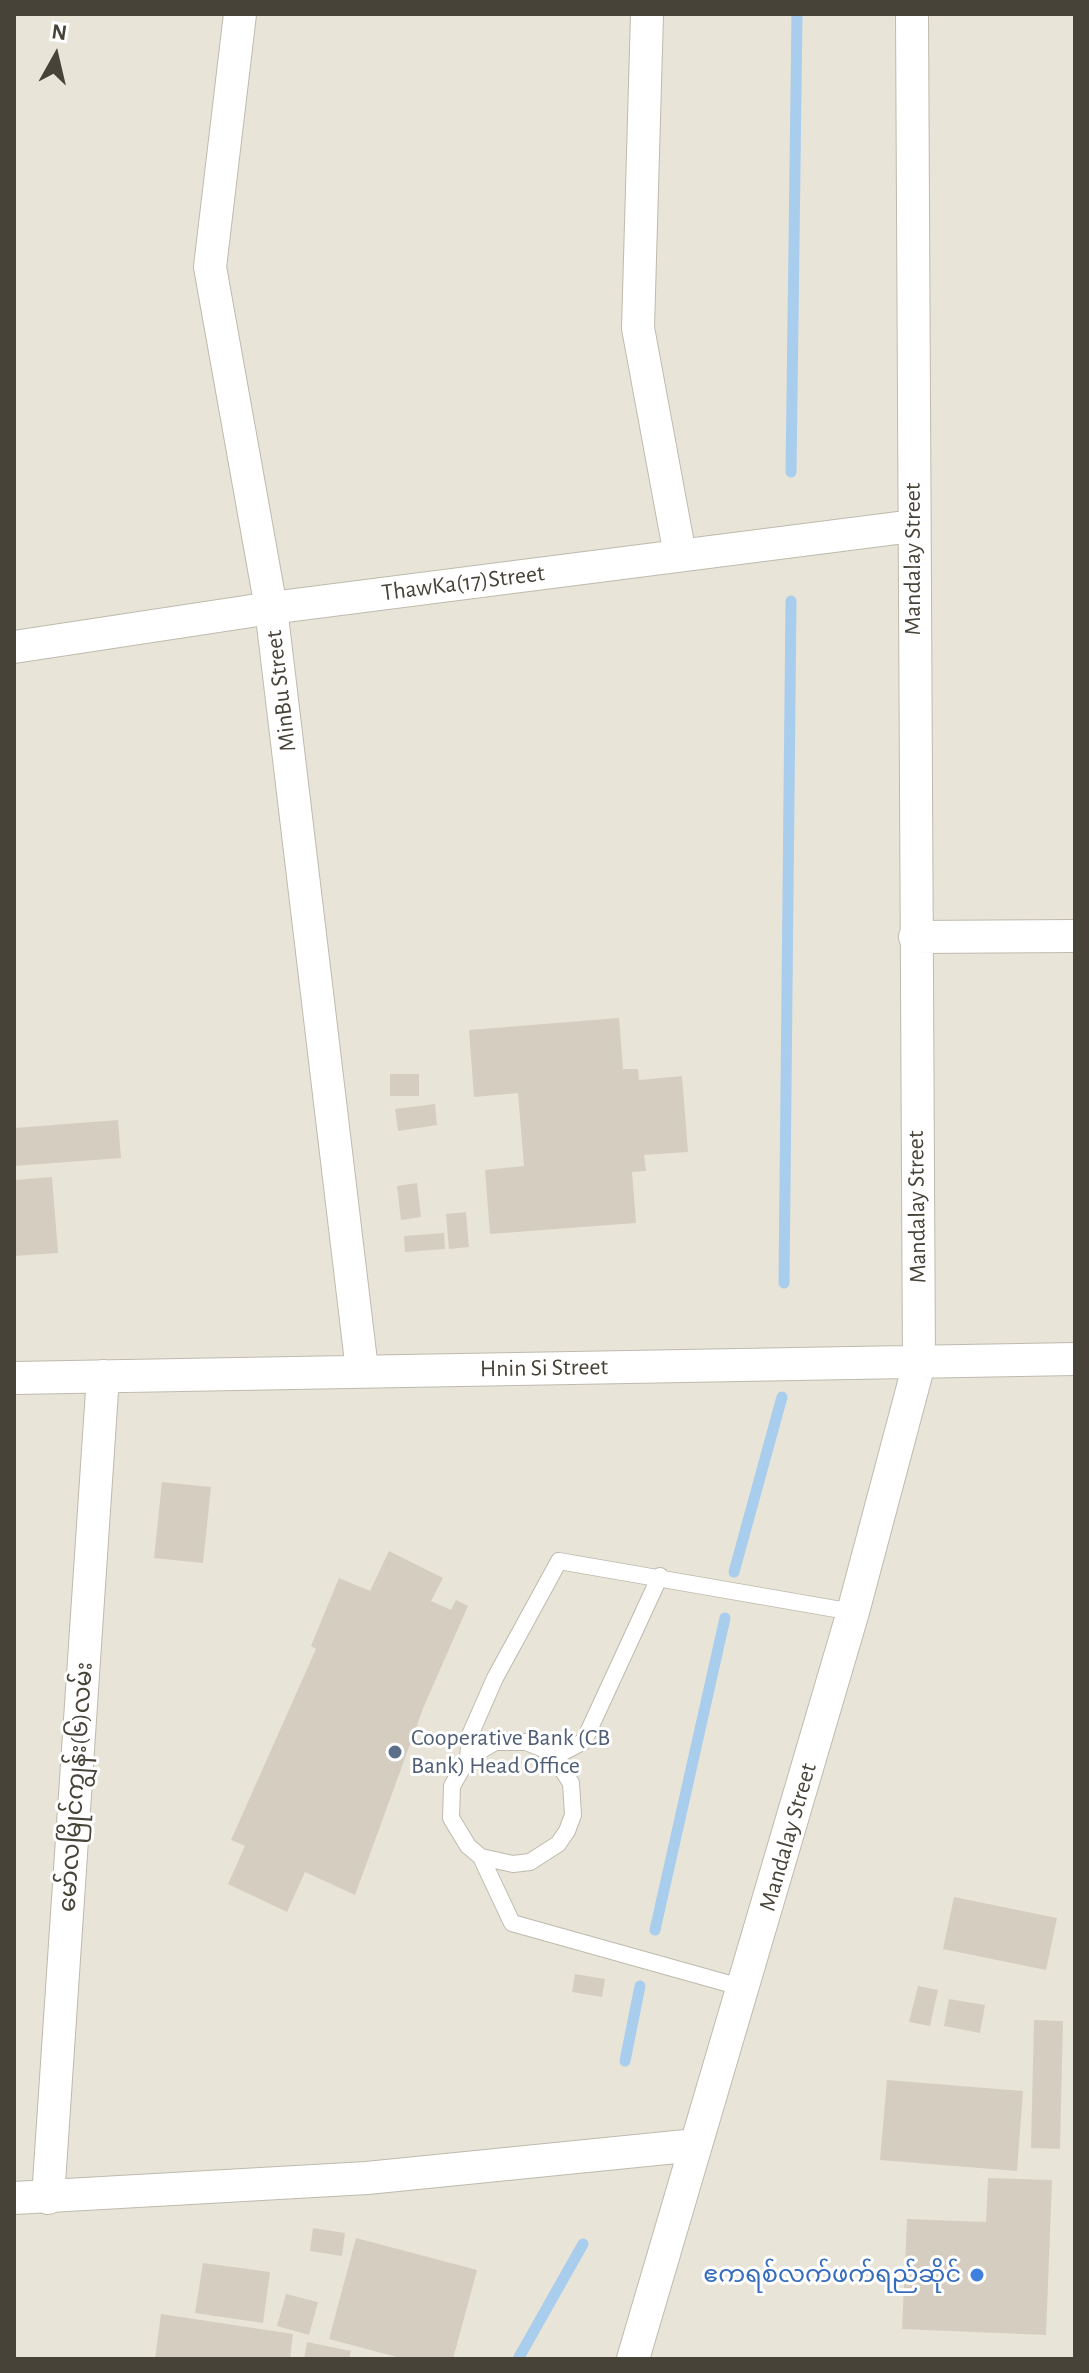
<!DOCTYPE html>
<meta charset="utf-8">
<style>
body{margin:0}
#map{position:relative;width:1089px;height:2373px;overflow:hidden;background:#f4f2ea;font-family:"Alegreya Sans",sans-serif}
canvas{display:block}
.frame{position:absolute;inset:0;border:16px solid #484338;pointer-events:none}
.north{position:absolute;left:16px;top:16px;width:80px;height:80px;-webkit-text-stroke:6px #fff;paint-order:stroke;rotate:8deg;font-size:22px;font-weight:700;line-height:32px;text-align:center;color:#484338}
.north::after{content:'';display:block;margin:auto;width:28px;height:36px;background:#484338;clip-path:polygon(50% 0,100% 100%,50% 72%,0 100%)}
</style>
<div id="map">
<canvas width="1089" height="2373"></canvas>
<div class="frame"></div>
<div class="north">N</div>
</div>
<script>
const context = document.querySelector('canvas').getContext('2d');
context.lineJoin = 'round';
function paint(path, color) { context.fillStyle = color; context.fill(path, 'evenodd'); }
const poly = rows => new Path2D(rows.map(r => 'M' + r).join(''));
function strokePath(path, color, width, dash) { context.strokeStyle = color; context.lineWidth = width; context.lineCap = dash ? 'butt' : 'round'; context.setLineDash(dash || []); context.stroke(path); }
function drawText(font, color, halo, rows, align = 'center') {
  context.font = font + ' "Alegreya Sans","Noto Sans Myanmar",sans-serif'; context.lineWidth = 6; context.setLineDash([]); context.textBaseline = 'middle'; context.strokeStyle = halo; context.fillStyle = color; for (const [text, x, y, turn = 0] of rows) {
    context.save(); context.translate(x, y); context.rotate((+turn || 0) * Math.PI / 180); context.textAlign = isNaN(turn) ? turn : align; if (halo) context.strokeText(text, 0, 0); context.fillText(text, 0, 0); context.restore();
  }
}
paint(poly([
 [14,14,1075,14,1075,2359,14,2359]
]), '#e8e4d8');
strokePath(poly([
 [791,472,797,14],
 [784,1283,791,601],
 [734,1572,782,1397],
 [655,1930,725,1618],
 [625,2061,640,1986],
 [518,2359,583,2244]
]), '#a9cded', 11);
paint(poly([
 [619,1018,623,1069,638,1069,639,1080,682,1076,688,1152,644,1155,646,1171,632,1172,636,1223,490,1234,485,1170,524,1166,518,1093,474,1097,469,1030],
 [390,1074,419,1074,419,1096,390,1096],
 [435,1104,437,1125,398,1131,395,1109],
 [118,1120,121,1158,14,1166,14,1128],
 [52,1177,58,1253,14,1256,14,1180],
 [417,1183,421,1217,401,1220,397,1186],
 [466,1212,469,1247,449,1249,446,1214],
 [444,1233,445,1249,405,1252,404,1236],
 [162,1482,211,1487,203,1563,154,1558],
 [389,1551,443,1578,431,1601,451,1610,456,1600,468,1606,424,1706,355,1895,305,1872,287,1912,228,1884,245,1846,231,1840,316,1649,311,1646,339,1578,370,1591],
 [954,1897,1057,1918,1046,1970,943,1949],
 [575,1974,605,1979,602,1997,572,1992],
 [918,1986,938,1990,930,2026,909,2022],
 [949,1999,985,2005,980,2033,944,2026],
 [1034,2020,1063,2021,1060,2149,1031,2148],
 [887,2080,1023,2091,1017,2171,880,2160],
 [988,2178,1052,2180,1046,2335,902,2329,907,2219,986,2222],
 [313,2228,345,2233,342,2256,310,2251],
 [356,2238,477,2270,453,2359,404,2359,329,2339],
 [203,2263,270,2272,263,2323,195,2313],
 [286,2294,318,2302,309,2335,277,2326],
 [161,2314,293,2334,290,2359,155,2359],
 [307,2342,351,2351,349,2359,304,2359]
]), '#d5cec0');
const service = poly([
 [554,1757,584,1741,660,1576],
 [468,1758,470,1735,495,1678,559,1561,853,1612],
 [481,1857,513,1864,530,1862,558,1844,567,1831,573,1815,571,1783,554,1757,541,1748,526,1742,495,1742,468,1758,452,1786,451,1818,468,1846,481,1857,512,1923,744,1988]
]);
const minor = poly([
 [240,14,210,267,271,608,362,1370],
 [647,14,638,328,680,555],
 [14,647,271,608,913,526],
 [915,937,1075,936],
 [14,1378,1075,1359],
 [14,2198,367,2178,696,2145],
 [48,2198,103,1376],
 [633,2359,853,1612,919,1364,912,14]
]);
strokePath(service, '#bfbaad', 18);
strokePath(minor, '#bfbaad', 34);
strokePath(service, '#fff', 16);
strokePath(minor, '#fff', 32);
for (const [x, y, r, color] of [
 [395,1752,8,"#5c6f8a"],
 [977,2275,8,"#3f7fe0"]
]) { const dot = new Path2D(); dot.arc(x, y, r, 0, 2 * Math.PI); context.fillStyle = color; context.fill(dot); strokePath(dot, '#fff', 3); }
drawText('24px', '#484338', '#fff', [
 ["Mandalay Street",913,559,-90],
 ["ThawKa(17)Street",463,583,-7],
 ["MinBu Street",281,691,-97],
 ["Mandalay Street",917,1207,-91],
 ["Hnin Si Street",544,1368,-1],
 ["မော်လမြိုင်ကျွန်း(၆)လမ်း",76,1787,-86],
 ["Mandalay Street",788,1837,-74]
]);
drawText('24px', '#4e5e75', '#fff', [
 ["Cooperative Bank (CB",411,1738],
 ["Bank) Head Office",411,1766]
], 'left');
drawText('24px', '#366cbe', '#fff', [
 ["ဧကရစ်လက်ဖက်ရည်ဆိုင်",961,2275]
], 'right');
</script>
